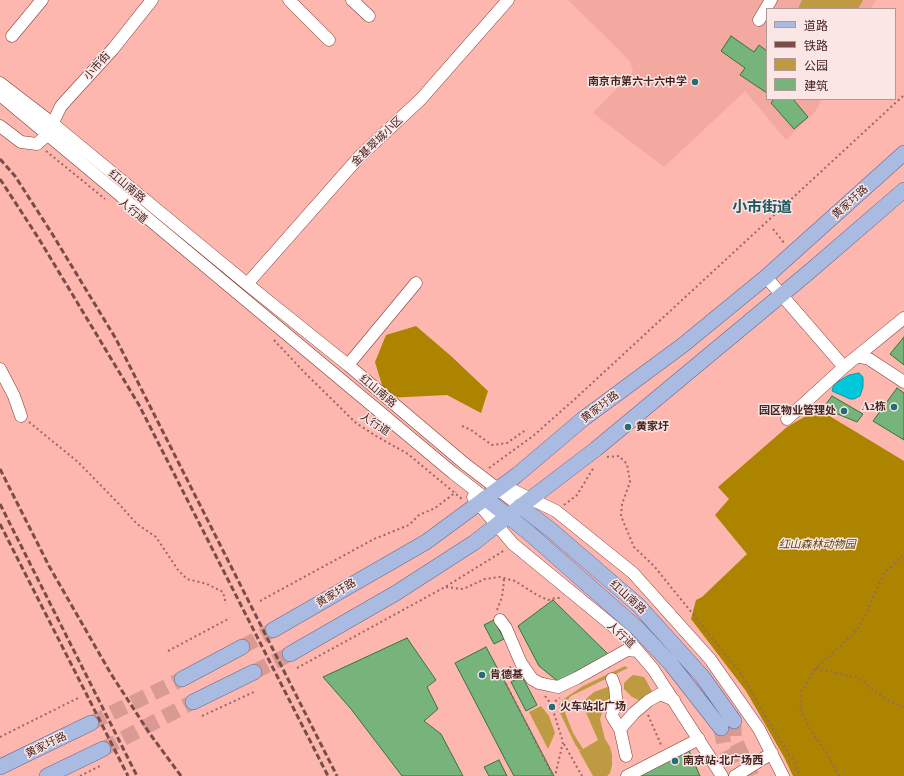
<!DOCTYPE html>
<meta charset="utf-8">
<style>
body{margin:0}
#map{position:relative;width:904px;height:776px;overflow:hidden;background:#fdb7af;font-family:"Playfair Display","Noto Sans SC",serif}
canvas{display:block}
.legend{position:absolute;left:766px;top:8px;width:130px;height:92px;box-sizing:border-box;background:#fae7e5;border:1px solid #b29997;margin:0;padding:5px 7px;list-style:none;font-size:12px;color:#462421}
.legend li{display:flex;align-items:center;gap:8px;height:20px}
.legend b{width:20px;border:1px solid #b29997}
</style>
<div id="map">
<canvas width="904" height="776"></canvas>
<ul class="legend">
<li><b style="height:5px;background:#aabbe2"></b>道路</li>
<li><b style="height:5px;background:#7a4d49"></b>铁路</li>
<li><b style="height:11px;background:#be9a43"></b>公园</li>
<li><b style="height:11px;background:#76b47b"></b>建筑</li>
</ul>
</div>
<script>
const context = document.querySelector('canvas').getContext('2d');
context.lineJoin = 'round';
function paint(path, color) { context.fillStyle = color; context.fill(path, 'evenodd'); }
const poly = rows => new Path2D(rows.map(r => 'M' + r).join(''));
function strokePath(path, color, width, dash) { context.strokeStyle = color; context.lineWidth = width; context.lineCap = dash ? 'butt' : 'round'; context.setLineDash(dash || []); context.stroke(path); }
function drawText(font, color, halo, rows, align = 'center') {
  context.font = font + ' "Playfair Display","Noto Sans SC",serif'; context.lineWidth = 3; context.setLineDash([]); context.textBaseline = 'middle'; context.strokeStyle = halo; context.fillStyle = color; for (const [text, x, y, turn = 0] of rows) {
    context.save(); context.translate(x, y); context.rotate((+turn || 0) * Math.PI / 180); context.textAlign = isNaN(turn) ? turn : align; if (halo) context.strokeText(text, 0, 0); context.fillText(text, 0, 0); context.restore();
  }
}
paint(poly([
 [568,0,876,0,871,9,767,9,767,99,822,99,815,112,786,140,745,91,664,167,593,113,633,72,630,61]
]), '#f3a8a0');
paint(poly([
 [802,0,863,0,858,9,798,9],
 [625,666,628,668,626,669,571,696,565,703,564,710,573,733,583,749,598,740,584,708,586,699,594,692,610,686,610,705,603,710,600,719,605,739,610,747,612,755,612,765,610,773,607,776,593,776,579,751,581,750,579,750,575,744,560,713,559,704,565,698,583,686],
 [633,675,644,677,652,691,652,697,641,701,632,697,624,689,624,683,628,679],
 [541,706,549,716,555,733,548,749,529,712]
]), '#be9a43');
paint(poly([
 [416,326,451,356,488,391,481,413,447,395,386,398,375,362,386,335],
 [818,409,904,461,904,776,793,776,784,757,746,691,691,619,696,600,702,597,747,554,715,515,729,499,718,487,787,427]
]), '#ad8400');
const water = poly([
 [859,373,863,377,863,387,860,396,854,399,850,399,832,391,834,384,849,375,859,373]
]);
paint(water, '#00c8da');
strokePath(water, '#1597a2', 1);
const building = poly([
 [731,36,754,52,759,45,767,51,767,93,740,75,745,68,721,51,731,36],
 [774,99,793,99,808,117,794,129,771,103,774,99],
 [904,337,904,365,890,354,904,337],
 [897,388,904,393,904,440,873,421,897,388],
 [832,396,863,414,857,422,823,408,832,396],
 [553,600,612,658,560,683,539,666,518,626,553,600],
 [494,620,504,639,494,644,484,625,494,620],
 [407,638,436,680,427,687,438,709,424,721,441,734,463,776,402,776,351,709,323,677,407,638],
 [486,647,506,684,554,776,514,776,507,763,455,663,486,647],
 [522,676,537,705,526,711,511,682,522,676],
 [687,746,700,776,627,776,687,746],
 [499,760,507,776,489,776,484,767,499,760]
]);
paint(building, '#76b47b');
strokePath(building, '#36723c', 1);
strokePath(poly([
 [242,647,273,630],
 [254,672,290,654],
 [734,721,734,738,752,776],
 [91,723,182,679],
 [721,728,724,745,739,776],
 [103,749,193,702]
]), '#d89a93', 15, [15, 8]);
const minor = poly([
 [289,0,329,40],
 [352,0,369,16],
 [759,20,771,0],
 [12,36,42,0],
 [0,83,52,123,247,284,348,365,465,464,520,506],
 [0,95,453,473,485,498],
 [0,126,21,142,37,144,47,135,61,106,113,49,152,0],
 [766,277,844,367,787,419],
 [247,284,360,156,421,99,508,0],
 [860,357,869,359,904,382],
 [348,365,416,283],
 [844,367,904,318],
 [0,369,14,396,21,416],
 [502,485,556,511,633,573,710,659,759,729,783,776],
 [473,497,513,544,625,636,653,669,722,776],
 [500,620,506,628,521,663,532,679,539,683,548,685,558,687,577,678,627,650,637,651],
 [612,679,615,687,616,698,612,716,620,729],
 [626,756,620,729,634,713,648,701,660,694,674,700],
 [627,776,699,739],
 [735,776,772,753]
]);
const major = poly([
 [485,498,528,532,637,628,671,664,721,728],
 [520,506,551,530,638,605,702,676,734,721],
 [273,630,426,542,517,475,583,419,683,345,766,277,904,153],
 [290,654,396,593,475,542,508,516,596,449,809,272,904,190],
 [182,679,242,647],
 [193,702,254,672],
 [0,767,91,723],
 [47,776,103,749]
]);
strokePath(minor, '#823833', 13);
strokePath(major, '#636992', 16);
strokePath(poly([
 [46,151,105,199],
 [773,229,785,244],
 [274,340,305,373,356,423,376,436,408,454,462,499],
 [29,422,78,462,118,503,137,524,156,537,178,570,187,579,207,584,223,592,226,604],
 [462,426,471,430,492,445,507,443,527,429],
 [607,457,619,456,627,464,630,482,622,504,621,516,634,547,654,566,743,676,765,716,794,762,800,776],
 [489,468,533,436,576,398,904,95],
 [564,505,577,495,594,467],
 [446,587,463,589,485,579,500,577,515,581,537,595,548,600,556,598,561,598],
 [260,601,374,539,409,525,419,515,435,508,456,492],
 [497,610,502,597,504,581,503,578],
 [168,651,230,618],
 [511,667,500,672,553,776],
 [297,668,445,587,505,550],
 [816,668,858,678,887,700,904,707],
 [545,696,551,704,563,742,555,776],
 [551,704,560,698],
 [648,715,662,747],
 [202,716,256,691],
 [0,737,78,698],
 [564,744,582,776],
 [80,776,100,766],
 [839,776,826,752,810,729,800,708,801,692,816,668,841,646,859,627,867,613,872,599,884,574,904,554]
]), '#9a6762', 2, [2, 3]);
strokePath(minor, '#fff', 12);
strokePath(major, '#aabbe2', 15);
strokePath(poly([
 [0,159,15,176,51,232,116,339,337,776],
 [0,179,39,239,139,405,328,776],
 [0,469,49,566,111,674,150,734,181,776],
 [0,504,137,776],
 [0,524,128,776]
]), '#7a4d49', 3, [6, 3]);
for (const [x, y, r, color] of [
 [695,82,4,"#236d76"],
 [894,407,4,"#236d76"],
 [844,411,4,"#236d76"],
 [628,427,4,"#236d76"],
 [482,675,4,"#236d76"],
 [552,707,4,"#236d76"],
 [675,761,4,"#236d76"]
]) { const dot = new Path2D(); dot.arc(x, y, r, 0, 2 * Math.PI); context.fillStyle = color; context.fill(dot); strokePath(dot, '#fae7e5', 1.5); }
drawText('11px', '#462421', '#fae7e5', [
 ["小市街",97,66,-48],
 ["金基翠城小区",377,141,-44],
 ["红山南路",127,186,40],
 ["黄家圩路",850,202,-42],
 ["人行道",133,211,39],
 ["红山南路",378,391,40],
 ["黄家圩路",600,407,-37],
 ["人行道",375,424,33],
 ["黄家圩路",336,593,-31],
 ["红山南路",628,597,42],
 ["人行道",621,635,42],
 ["黄家圩路",46,745,-26]
]);
drawText('bold 11px', '#462421', '#fae7e5', [
 ["南京市第六十六中学",687,82,"right"],
 ["A2栋",886,407,"right"],
 ["园区物业管理处",836,411,"right"],
 ["黄家圩",636,427],
 ["肯德基",490,675],
 ["火车站北广场",560,707],
 ["南京站·北广场西",683,761]
], 'left');
drawText('italic 11px', '#5c460c', '#fae7e5', [
 ["红山森林动物园",817,545]
]);
drawText('bold 15px', '#1e585f', '#fae7e5', [
 ["小市街道",762,207]
]);
</script>
